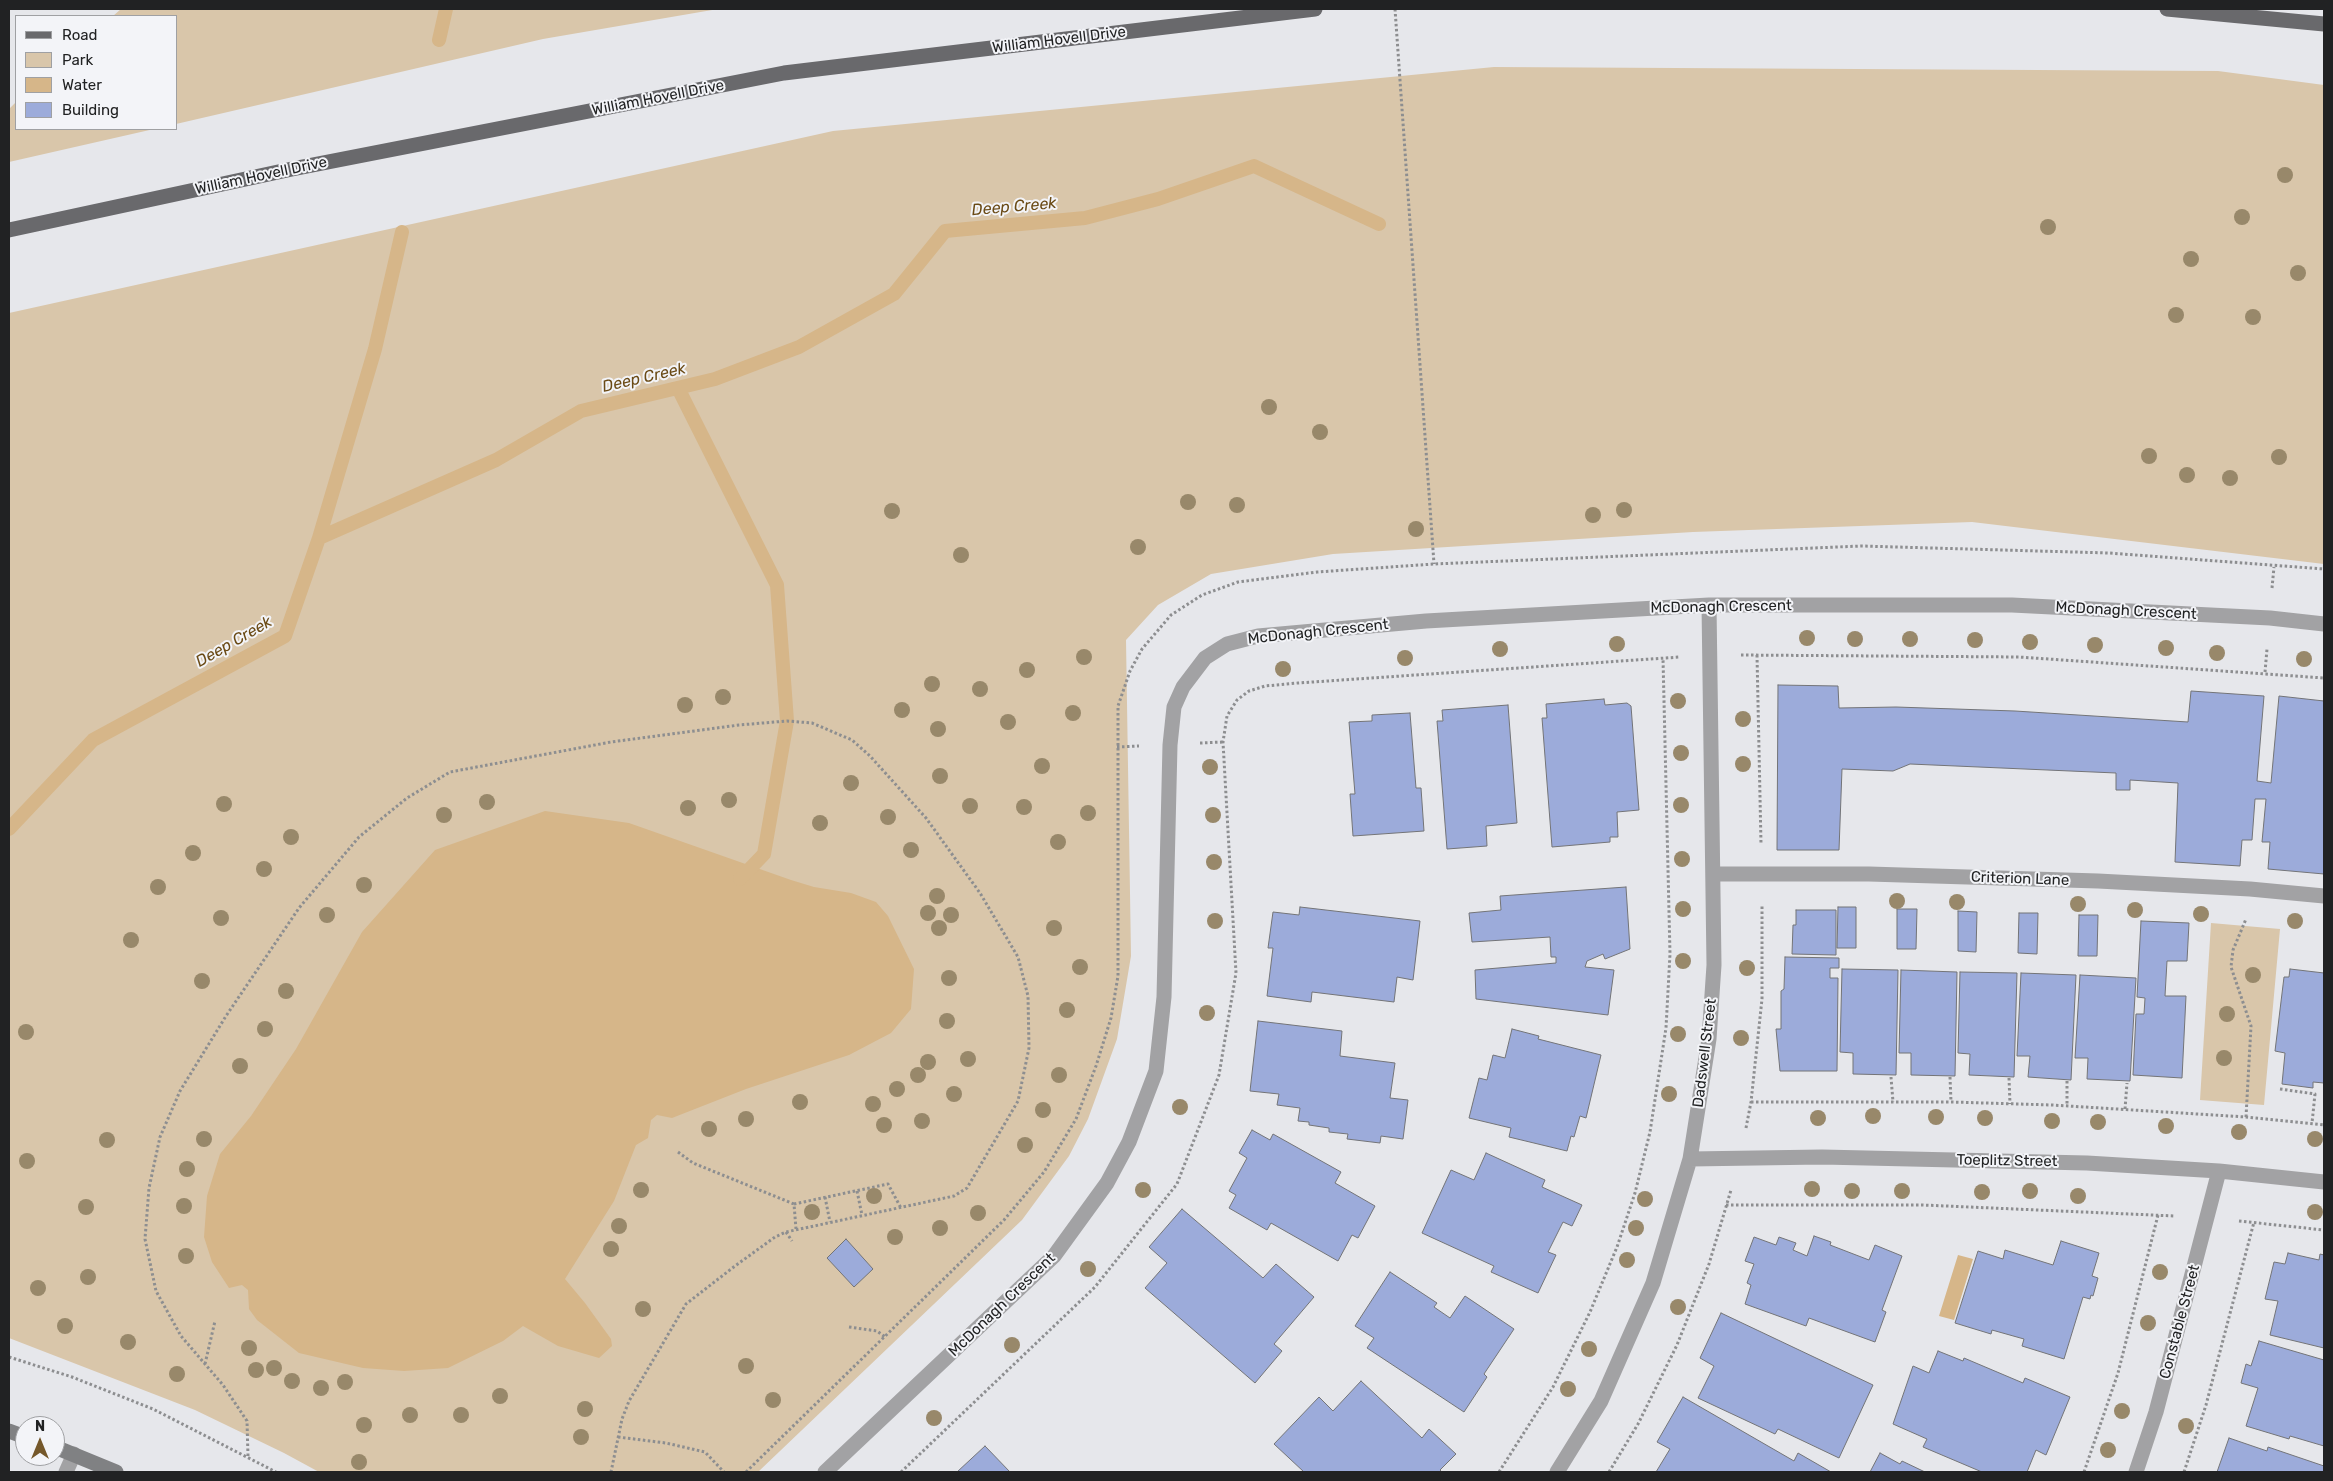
<!DOCTYPE html>
<style>
body{margin:0}
#map{position:relative;width:2333px;height:1481px;overflow:hidden;background:#e6e7eb;font-family:Rubik,sans-serif}
canvas{display:block}
.frame{position:absolute;inset:0;border:10px solid #212223;pointer-events:none}
.legend{position:absolute;left:15px;top:15px;width:162px;height:115px;box-sizing:border-box;background:#f3f4f8;border:1px solid #9fa0a3;margin:0;padding:6px 9px;list-style:none;font-size:15px;color:#212223}
.legend li{display:flex;align-items:center;gap:10px;height:25px}
.legend b{width:25px;border:1px solid #9fa0a3}
.north{position:absolute;left:15px;top:1416px;width:50px;height:50px;box-sizing:border-box;background:#f3f4f8;border:1px solid #9fa0a3;border-radius:50%;rotate:0deg;font-size:14px;font-weight:700;line-height:20px;text-align:center;color:#212223}
.north::after{content:'';display:block;margin:auto;width:18px;height:22px;background:#75582b;clip-path:polygon(50% 0,100% 100%,50% 72%,0 100%)}
</style>
<div id="map">
<canvas width="2333" height="1481"></canvas>
<div class="frame"></div>
<ul class="legend">
<li><b style="height:6px;background:#69696c"></b>Road</li>
<li><b style="height:14px;background:#d9c6aa"></b>Park</li>
<li><b style="height:14px;background:#d6b689"></b>Water</li>
<li><b style="height:14px;background:#9cabda"></b>Building</li>
</ul>
<div class="north">N</div>
</div>
<script>
const context = document.querySelector('canvas').getContext('2d');
context.lineJoin = 'round';
function paint(path, color) { context.fillStyle = color; context.fill(path, 'evenodd'); }
const poly = rows => new Path2D(rows.map(r => 'M' + r).join(''));
function strokePath(path, color, width, dash) { context.strokeStyle = color; context.lineWidth = width; context.lineCap = dash ? 'butt' : 'round'; context.setLineDash(dash || []); context.stroke(path); }
function drawText(font, color, halo, rows, align = 'center') {
  context.font = font + ' Rubik,sans-serif'; context.lineWidth = 4; context.setLineDash([]); context.textBaseline = 'middle'; context.strokeStyle = halo; context.fillStyle = color; for (const [text, x, y, turn = 0] of rows) {
    context.save(); context.translate(x, y); context.rotate((+turn || 0) * Math.PI / 180); context.textAlign = isNaN(turn) ? turn : align; if (halo) context.strokeText(text, 0, 0); context.fillText(text, 0, 0); context.restore();
  }
}
paint(poly([
 [121,9,718,9,543,39,176,124,176,16,113,16],
 [1494,67,2218,71,2324,85,2324,564,1972,522,1693,532,1333,554,1211,574,1158,605,1126,640,1131,956,1117,1039,1088,1119,1069,1156,1022,1220,758,1472,319,1472,284,1453,195,1410,9,1338,9,313,833,131],
 [16,102,16,129,154,129,9,162,9,109],
 [2211,923,2280,929,2264,1105,2200,1100]
]), '#d9c6aa');
paint(poly([
 [545,811,629,823,791,880,814,887,851,893,876,902,888,916,914,969,911,1009,891,1033,849,1055,746,1089,672,1118,657,1115,651,1120,648,1138,636,1145,614,1201,565,1279,585,1303,611,1339,612,1346,599,1358,558,1346,523,1326,503,1341,448,1368,404,1371,363,1368,299,1353,257,1320,249,1309,248,1290,242,1285,229,1288,212,1262,204,1237,207,1196,220,1154,251,1116,296,1049,362,932,435,850],
 [1958,1255,1973,1259,1954,1320,1939,1316]
]), '#d6b689');
strokePath(poly([
 [439,40,446,9],
 [678,388,777,585,787,721,764,854,740,879],
 [319,538,375,349,402,232],
 [9,829,93,740,285,636,319,538,496,460,581,411,715,379,799,347,894,294,945,231,1085,218,1158,199,1254,166,1379,224]
]), '#d6b689', 14);
const building = poly([
 [1778,685,1838,686,1839,708,1896,707,2015,711,2188,722,2191,691,2264,696,2257,781,2271,783,2279,696,2324,701,2324,874,2268,869,2270,842,2262,842,2266,799,2255,799,2252,840,2242,840,2240,866,2175,862,2178,783,2130,780,2130,790,2116,790,2116,773,1910,764,1893,771,1842,769,1839,850,1777,850,1778,685],
 [1604,699,1605,705,1627,703,1631,706,1639,810,1617,812,1618,837,1610,837,1610,842,1552,847,1542,718,1547,718,1546,704,1604,699],
 [1508,705,1517,823,1486,826,1487,846,1447,849,1437,721,1443,721,1442,710,1508,705],
 [1410,713,1416,788,1421,788,1424,831,1353,836,1350,794,1355,794,1349,722,1372,721,1372,715,1410,713],
 [1626,887,1630,949,1605,959,1603,954,1587,961,1585,967,1614,970,1608,1015,1476,999,1475,970,1556,963,1556,957,1551,957,1550,937,1472,942,1469,913,1501,910,1500,896,1626,887],
 [1300,907,1420,921,1413,980,1397,977,1394,1002,1312,992,1311,1002,1267,996,1273,948,1268,948,1273,912,1299,915,1300,907],
 [1838,907,1856,907,1856,948,1837,948,1838,907],
 [1897,909,1917,909,1916,949,1897,949,1897,909],
 [1796,910,1836,910,1836,955,1792,954,1793,925,1796,925,1796,910],
 [1958,911,1977,912,1976,952,1958,951,1958,911],
 [2019,913,2038,913,2037,954,2018,953,2019,913],
 [2079,915,2098,915,2097,956,2078,956,2079,915],
 [2141,921,2189,923,2187,961,2167,961,2165,996,2186,996,2182,1078,2133,1075,2136,1014,2144,1014,2145,998,2137,997,2141,921],
 [1785,957,1839,958,1839,968,1830,968,1830,978,1838,978,1837,1071,1780,1071,1776,1029,1781,1029,1781,991,1784,989,1785,957],
 [1842,969,1898,970,1896,1075,1853,1074,1853,1053,1840,1052,1842,969],
 [2290,969,2324,973,2324,1083,2313,1082,2313,1088,2282,1084,2285,1053,2275,1051,2284,977,2289,977,2290,969],
 [1901,970,1957,972,1955,1076,1911,1075,1911,1053,1899,1053,1901,970],
 [1960,972,2017,973,2014,1077,1969,1075,1970,1054,1958,1053,1960,972],
 [2021,973,2076,975,2071,1080,2028,1077,2030,1056,2017,1056,2021,973],
 [2080,975,2136,978,2130,1081,2087,1079,2088,1058,2075,1058,2080,975],
 [1258,1021,1342,1031,1340,1056,1395,1063,1390,1098,1408,1100,1403,1139,1381,1136,1380,1143,1347,1139,1348,1134,1329,1132,1329,1128,1309,1125,1309,1122,1298,1121,1300,1108,1277,1105,1279,1094,1250,1091,1258,1021],
 [1512,1029,1539,1036,1538,1039,1601,1055,1586,1118,1580,1116,1574,1137,1571,1136,1567,1151,1509,1137,1511,1128,1469,1118,1479,1078,1487,1080,1493,1055,1505,1058,1512,1029],
 [1252,1130,1270,1140,1273,1134,1341,1172,1335,1183,1375,1206,1358,1238,1352,1235,1338,1261,1271,1223,1267,1230,1229,1208,1236,1195,1229,1191,1247,1158,1239,1153,1252,1130],
 [1486,1153,1545,1180,1542,1187,1582,1205,1572,1226,1563,1222,1548,1252,1556,1255,1538,1293,1491,1272,1494,1266,1422,1233,1451,1170,1474,1180,1486,1153],
 [1182,1209,1263,1278,1276,1264,1314,1297,1274,1344,1282,1351,1255,1383,1145,1288,1167,1263,1149,1247,1182,1209],
 [1814,1236,1831,1242,1830,1245,1869,1260,1875,1245,1902,1256,1882,1310,1886,1312,1875,1342,1809,1318,1806,1326,1745,1304,1751,1285,1747,1283,1754,1264,1745,1261,1754,1237,1776,1245,1779,1237,1796,1243,1793,1250,1807,1256,1814,1236],
 [846,1239,873,1269,854,1287,827,1258,846,1239],
 [2061,1241,2099,1253,2092,1276,2098,1278,2093,1296,2091,1295,2090,1299,2083,1297,2064,1359,2022,1346,2024,1339,1992,1330,1991,1334,1955,1323,1978,1251,2003,1259,2005,1250,2053,1265,2061,1241],
 [2288,1253,2319,1260,2320,1254,2324,1255,2324,1348,2270,1335,2278,1301,2265,1299,2274,1262,2285,1264,2288,1253],
 [1390,1272,1437,1303,1434,1307,1450,1318,1465,1296,1514,1329,1484,1374,1487,1377,1464,1412,1367,1348,1374,1338,1355,1326,1390,1272],
 [1721,1313,1873,1385,1839,1458,1778,1429,1775,1434,1698,1398,1714,1366,1700,1358,1721,1313],
 [2259,1341,2324,1360,2324,1446,2290,1436,2289,1439,2246,1426,2258,1388,2241,1383,2246,1364,2251,1366,2259,1341],
 [1938,1351,1963,1361,1964,1358,2023,1383,2025,1378,2070,1397,2046,1455,2036,1450,2027,1472,1982,1472,1923,1447,1927,1439,1893,1424,1913,1366,1929,1373,1938,1351],
 [1361,1381,1422,1438,1429,1429,1456,1454,1440,1470,1442,1472,1304,1472,1274,1444,1319,1397,1333,1411,1361,1381],
 [1683,1397,1794,1461,1798,1453,1831,1472,1656,1472,1670,1449,1657,1442,1683,1397],
 [2229,1438,2267,1451,2268,1447,2324,1466,2324,1472,2217,1472,2229,1438],
 [985,1446,1010,1472,957,1472,985,1446],
 [1880,1453,1900,1464,1902,1461,1925,1472,1870,1472,1880,1453]
]);
paint(building, '#9cabda');
strokePath(building, '#737477', 1);
strokePath(poly([
 [1395,9,1434,564],
 [2272,588,2274,567],
 [1741,655,2019,657,2324,678],
 [1757,655,1761,844],
 [2265,672,2267,649],
 [1200,743,1223,742],
 [1117,747,1139,746],
 [1891,1077,1893,1102],
 [1950,1077,1951,1102],
 [2009,1078,2010,1104],
 [2067,1081,2067,1106],
 [2280,1089,2315,1094,2312,1123],
 [1751,1102,1951,1102,2052,1105,2246,1117,2324,1125],
 [2125,1109,2127,1083],
 [2246,1117,2251,1026,2231,967,2233,950,2246,919],
 [1746,1128,1751,1102,1762,999,1762,905],
 [678,1152,693,1163,794,1204],
 [857,1191,862,1215],
 [825,1197,830,1222],
 [1726,1205,1923,1205,2175,1216],
 [2239,1221,2324,1230],
 [796,1229,794,1204,888,1184,901,1208],
 [786,1232,792,1241],
 [849,1327,877,1331,885,1337],
 [9,1357,72,1377,153,1409,276,1472],
 [205,1364,215,1321],
 [618,1437,666,1443,705,1452,724,1472],
 [248,1456,247,1421,223,1385,181,1336,156,1291,145,1239,149,1188,160,1137,180,1091,226,1016,299,908,359,837,407,798,450,772,611,742,739,725,787,721,812,723,852,740,870,756,926,818,980,893,1018,957,1028,996,1029,1048,1018,1101,967,1188,954,1196,786,1232,775,1237,735,1266,686,1304,629,1401,622,1419,611,1472],
 [746,1472,1004,1220,1044,1172,1076,1119,1096,1066,1111,1018,1118,976,1118,706,1130,671,1142,649,1171,615,1202,595,1238,582,1317,572,1434,564,1861,546,2109,553,2324,569],
 [901,1472,1095,1287,1177,1184,1219,1075,1236,973,1223,742,1227,716,1237,700,1249,691,1265,686,1298,683,1680,657],
 [1499,1472,1553,1387,1590,1312,1617,1247,1635,1193,1650,1132,1666,1028,1670,954,1663,658],
 [1609,1472,1638,1424,1677,1345,1709,1264,1731,1190],
 [2084,1472,2118,1373,2158,1215],
 [2184,1472,2206,1405,2254,1222]
]), '#8d8e90', 3, [2.5, 2.5]);
strokePath(poly([
 [1714,874,1869,874,2098,881,2250,889,2324,896],
 [1690,1159,1822,1157,2087,1163,2219,1171,2324,1182],
 [66,1472,74,1454],
 [825,1472,1054,1256,1107,1183,1129,1142,1156,1071,1164,997,1170,745,1174,707,1183,687,1205,658,1227,644,1258,636,1426,621,1709,605,2012,605,2270,618,2324,624],
 [1557,1472,1601,1401,1653,1283,1690,1159,1709,1039,1714,965,1709,605],
 [2136,1472,2156,1412,2219,1171]
]), '#a2a2a4', 15);
strokePath(poly([
 [9,1431,25,1437],
 [55,1447,116,1472]
]), '#808183', 15);
strokePath(poly([
 [2167,9,2324,24],
 [9,230,292,169,784,73,1315,9]
]), '#69696c', 15);
context.fillStyle = '#98886a';
for (const [x, y] of [
 [2285,175],
 [2242,217],
 [2048,227],
 [2191,259],
 [2298,273],
 [2176,315],
 [2253,317],
 [1269,407],
 [1320,432],
 [2149,456],
 [2279,457],
 [2187,475],
 [2230,478],
 [1188,502],
 [1237,505],
 [1624,510],
 [892,511],
 [1593,515],
 [1416,529],
 [1138,547],
 [961,555],
 [1807,638],
 [1855,639],
 [1910,639],
 [1975,640],
 [2030,642],
 [1617,644],
 [2095,645],
 [2166,648],
 [1500,649],
 [2217,653],
 [1084,657],
 [1405,658],
 [2304,659],
 [1283,669],
 [1027,670],
 [932,684],
 [980,689],
 [723,697],
 [1678,701],
 [685,705],
 [902,710],
 [1073,713],
 [1743,719],
 [1008,722],
 [938,729],
 [1681,753],
 [1743,764],
 [1042,766],
 [1210,767],
 [940,776],
 [851,783],
 [729,800],
 [487,802],
 [224,804],
 [1681,805],
 [970,806],
 [1024,807],
 [688,808],
 [1088,813],
 [444,815],
 [1213,815],
 [888,817],
 [820,823],
 [291,837],
 [1058,842],
 [911,850],
 [193,853],
 [1682,859],
 [1214,862],
 [264,869],
 [364,885],
 [158,887],
 [937,896],
 [1897,901],
 [1957,902],
 [2078,904],
 [1683,909],
 [2135,910],
 [928,913],
 [2201,914],
 [327,915],
 [951,915],
 [221,918],
 [1215,921],
 [2295,921],
 [939,928],
 [1054,928],
 [131,940],
 [1683,961],
 [1080,967],
 [1747,968],
 [2253,975],
 [949,978],
 [202,981],
 [286,991],
 [1067,1010],
 [1207,1013],
 [2227,1014],
 [947,1021],
 [265,1029],
 [26,1032],
 [1678,1034],
 [1741,1038],
 [2224,1058],
 [968,1059],
 [928,1062],
 [240,1066],
 [918,1075],
 [1059,1075],
 [897,1089],
 [954,1094],
 [1669,1094],
 [800,1102],
 [873,1104],
 [1180,1107],
 [1043,1110],
 [1873,1116],
 [1936,1117],
 [1818,1118],
 [1985,1118],
 [746,1119],
 [922,1121],
 [2052,1121],
 [2098,1122],
 [884,1125],
 [2166,1126],
 [709,1129],
 [2239,1132],
 [204,1139],
 [2315,1139],
 [107,1140],
 [1025,1145],
 [27,1161],
 [187,1169],
 [1812,1189],
 [641,1190],
 [1143,1190],
 [1852,1191],
 [1902,1191],
 [2030,1191],
 [1982,1192],
 [874,1196],
 [2078,1196],
 [1645,1199],
 [184,1206],
 [86,1207],
 [812,1212],
 [2315,1212],
 [978,1213],
 [619,1226],
 [940,1228],
 [1636,1228],
 [895,1237],
 [611,1249],
 [186,1256],
 [1627,1260],
 [1088,1269],
 [2160,1272],
 [88,1277],
 [38,1288],
 [1678,1307],
 [643,1309],
 [2148,1323],
 [65,1326],
 [128,1342],
 [1012,1345],
 [249,1348],
 [1589,1349],
 [746,1366],
 [274,1368],
 [256,1370],
 [177,1374],
 [292,1381],
 [345,1382],
 [321,1388],
 [1568,1389],
 [500,1396],
 [773,1400],
 [585,1409],
 [2122,1411],
 [410,1415],
 [461,1415],
 [934,1418],
 [364,1425],
 [2186,1426],
 [581,1437],
 [2108,1450],
 [359,1462]
]) { context.beginPath(); context.arc(x, y, 8, 0, 2 * Math.PI); context.fill(); }
drawText('15px', '#212223', '#f3f4f8', [
 ["William Hovell Drive",1059,40,-7],
 ["William Hovell Drive",658,98,-11],
 ["William Hovell Drive",261,176,-12],
 ["McDonagh Crescent",1721,607,-1],
 ["McDonagh Crescent",2126,611,3],
 ["McDonagh Crescent",1318,632,-6],
 ["Criterion Lane",2020,879,2],
 ["Dadswell Street",1705,1053,-83],
 ["Toeplitz Street",2007,1161,1],
 ["McDonagh Crescent",1002,1305,-44],
 ["Constable Street",2180,1322,-75]
]);
drawText('italic 16px', '#6a4a15', '#f3f4f8', [
 ["Deep Creek",1014,207,-5],
 ["Deep Creek",644,378,-13],
 ["Deep Creek",234,642,-30]
]);
</script>
